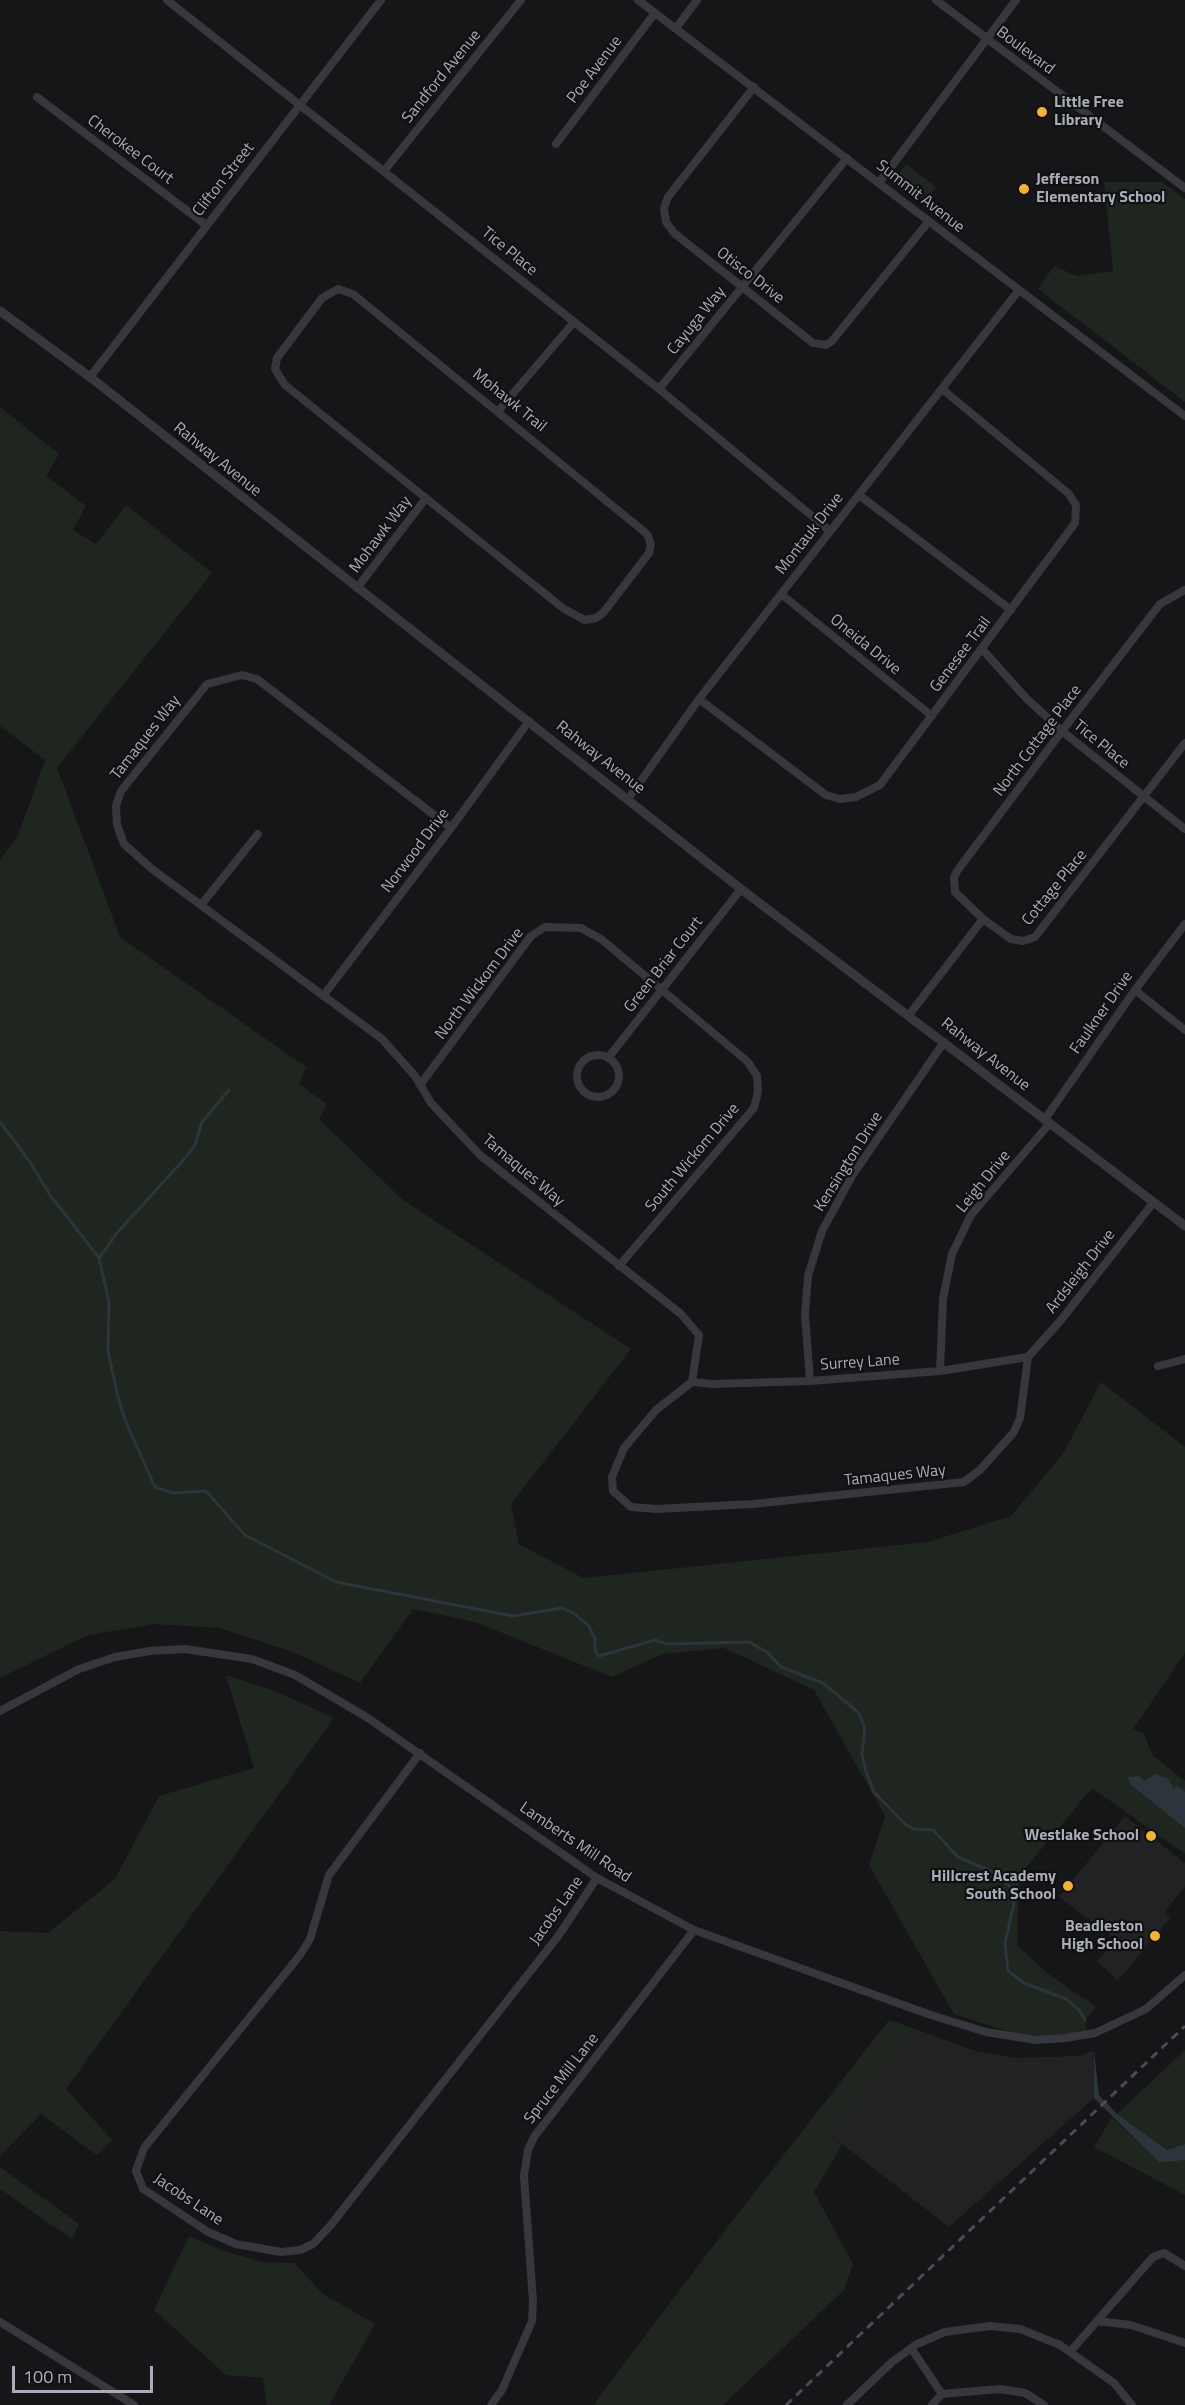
<!DOCTYPE html>
<style>
body{margin:0}
#map{position:relative;width:1185px;height:2405px;overflow:hidden;background:#161618;font-family:"Titillium Web",sans-serif}
canvas{display:block}
.scale{position:absolute;left:12px;top:2366px;width:141px;height:27px;box-sizing:border-box;border:3px solid #a8adb8;border-top:0;padding-left:8px;font-size:18px;line-height:21px;white-space:nowrap;color:#a8adb8;-webkit-text-stroke:4px #111113;paint-order:stroke}
</style>
<div id="map">
<canvas width="1185" height="2405"></canvas>
<div class="scale">100 m</div>
</div>
<script>
const context = document.querySelector('canvas').getContext('2d');
context.lineJoin = 'round';
function paint(path, color) { context.fillStyle = color; context.fill(path, 'evenodd'); }
const poly = rows => new Path2D(rows.map(r => 'M' + r).join(''));
function strokePath(path, color, width, dash) { context.strokeStyle = color; context.lineWidth = width; context.lineCap = dash ? 'butt' : 'round'; context.setLineDash(dash || []); context.stroke(path); }
function drawText(font, color, halo, rows, align = 'center') {
  context.font = font + ' "Titillium Web",sans-serif'; context.lineWidth = 4.5; context.setLineDash([]); context.textBaseline = 'middle'; context.strokeStyle = halo; context.fillStyle = color; for (const [text, x, y, turn = 0] of rows) {
    context.save(); context.translate(x, y); context.rotate((+turn || 0) * Math.PI / 180); context.textAlign = isNaN(turn) ? turn : align; if (halo) context.strokeText(text, 0, 0); context.fillText(text, 0, 0); context.restore();
  }
}
paint(poly([
 [1125,1816,1185,1863,1185,1887,1165,1911,1170,1918,1118,1981,1097,1961,1117,1940,1059,1897],
 [913,2028,972,2050,1014,2058,1077,2056,1094,2051,1094,2098,949,2227,829,2134]
]), '#222225');
paint(poly([
 [906,164,936,187,926,201,895,178],
 [1104,182,1162,182,1185,199,1185,402,1038,289,1054,266,1077,276,1113,271],
 [0,407,59,454,46,476,86,506,73,530,96,544,126,505,212,573,57,768,120,937,306,1067,299,1084,327,1104,319,1119,403,1200,631,1349,511,1504,519,1544,583,1578,928,1542,1011,1516,1063,1454,1101,1382,1185,1447,1185,1653,1133,1729,1144,1733,1152,1755,1185,1781,1185,1854,1092,1788,1019,1876,1017,1945,1047,1973,1096,2007,1085,2020,1087,2034,1036,2040,954,2014,869,1865,885,1816,814,1690,724,1648,663,1654,612,1677,475,1622,413,1609,360,1683,291,1651,219,1628,154,1624,88,1635,0,1678,0,861,19,833,45,760,0,726],
 [226,1675,275,1691,334,1718,66,2089,112,2140,97,2155,41,2114,0,2156,0,1931,48,1933,115,1879,159,1796,254,1768],
 [889,2020,913,2028,829,2134,842,2145,814,2192,853,2264,844,2290,723,2405,593,2405,726,2229],
 [1185,2050,1185,2144,1167,2150,1117,2114],
 [1112,2117,1160,2163,1185,2160,1185,2195,1094,2147],
 [0,2167,79,2224,72,2239,0,2189],
 [189,2236,224,2251,262,2262,294,2263,323,2294,375,2324,329,2405,267,2405,263,2378,226,2375,154,2310]
]), '#1e261f');
paint(poly([
 [1155,1774,1168,1779,1174,1789,1177,1786,1185,1792,1185,1828,1130,1784,1128,1777,1139,1776,1144,1781],
 [1094,2051,1099,2095,1117,2114,1167,2150,1185,2144,1185,2160,1160,2163,1094,2098]
]), '#2c353c');
strokePath(poly([
 [0,1122,30,1162,50,1195,99,1258,109,1302,108,1351,118,1397,125,1420,155,1487,173,1493,206,1491,245,1535,336,1582,513,1616,562,1608,573,1613,589,1626,595,1639,595,1651,599,1656,655,1640,667,1644,749,1642,767,1652,781,1667,823,1683,859,1713,865,1729,862,1754,866,1772,874,1792,906,1825,914,1829,933,1830,958,1857,995,1873,1012,1889,1014,1903,1005,1943,1008,1971,1024,1983,1066,1999,1079,2010,1085,2020],
 [99,1258,117,1233,187,1156,195,1145,202,1122,229,1090]
]), '#2c353c', 3);
strokePath(poly([
 [167,0,659,389,830,531],
 [638,0,1185,416],
 [936,0,1185,188],
 [676,28,697,0],
 [754,87,668,197,664,208,666,222,674,233,813,343,826,345,832,341,929,221],
 [37,97,206,225],
 [556,144,655,13],
 [384,171,521,0],
 [879,183,1016,0],
 [338,289,353,294,647,534,651,544,649,553,603,613,596,618,585,620,564,609,285,385,275,369,277,358,322,298,338,289],
 [90,377,381,0],
 [659,389,847,158],
 [499,410,574,322],
 [859,495,1011,610],
 [357,588,426,498],
 [1185,590,1160,604,1062,731,957,871,954,878,955,892,983,919,1011,939,1023,941,1035,937,1185,743],
 [781,594,932,716],
 [982,649,1026,698,1062,731,1185,829],
 [699,699,826,795,840,799,856,797,880,785,1075,523,1076,505,1069,494,942,389],
 [628,799,699,699,1019,290],
 [451,828,257,679,242,675,207,684,121,791,116,806,117,825,124,844,152,869,382,1039,415,1076,431,1103,480,1155,681,1314,699,1335,692,1382,656,1410,624,1448,612,1477,613,1491,631,1507,656,1509,753,1504,964,1482,980,1470,1014,1432,1020,1418,1028,1357],
 [201,905,258,834],
 [1135,990,1185,1030],
 [323,996,451,828,529,721],
 [909,1015,983,919],
 '577 1076a21 21 0 1 1 42 0a21 21 0 1 1-42 0Z',
 [608,1058,741,889],
 [420,1085,531,936,545,927,581,928,601,939,748,1062,757,1076,758,1091,754,1108,619,1266],
 [1045,1119,1135,990,1185,924],
 [1028,1357,1061,1320,1153,1203],
 [1158,1366,1185,1359],
 [940,1371,943,1299,952,1254,971,1215,1050,1123],
 [810,1381,805,1314,808,1276,822,1231,852,1176,944,1042],
 [692,1382,713,1384,810,1381,940,1371,1028,1357],
 [0,1711,79,1669,115,1657,150,1651,185,1649,252,1659,295,1675,368,1718,597,1878,694,1930,931,2015,986,2032,1036,2040,1066,2038,1095,2033,1146,2009,1185,1975],
 [420,1753,329,1875,310,1939,300,1955,144,2148,136,2171,143,2189,154,2196,208,2232,236,2244,281,2252,300,2250,313,2244,330,2226,559,1935,597,1878],
 [1185,2266,1164,2253,1153,2257,1097,2321,1131,2325,1185,2343],
 [0,2322,134,2405],
 [911,2348,942,2394],
 [1070,2352,1097,2321],
 [491,2405,502,2390,532,2321,533,2301,524,2176,528,2150,534,2137,694,1930],
 [847,2405,892,2362,917,2344,945,2332,990,2326,1020,2329,1060,2345,1114,2383,1132,2405],
 [932,2405,942,2394,1000,2389,1025,2393,1044,2405]
]), '#37383d', 8);
strokePath(poly([
 [0,311,90,377,741,889,1185,1226]
]), '#37383d', 9);
strokePath(poly([
 [786,2405,1185,2026]
]), '#4a4c52', 3, [8, 6]);
for (const [x, y, r, color] of [
 [1042,112,6,"#f2b134"],
 [1024,189,6,"#f2b134"],
 [1151,1836,6,"#f2b134"],
 [1068,1886,6,"#f2b134"],
 [1155,1936,6,"#f2b134"]
]) { const dot = new Path2D(); dot.arc(x, y, r, 0, 2 * Math.PI); context.fillStyle = color; context.fill(dot); strokePath(dot, '#111113', 2); }
drawText('16px', '#a8adb8', '#111113', [
 ["Boulevard",1025,51,37],
 ["Poe Avenue",595,70,-53],
 ["Sandford Avenue",442,77,-51],
 ["Cherokee Court",130,150,37],
 ["Clifton Street",224,180,-52],
 ["Summit Avenue",920,197,38],
 ["Tice Place",509,252,39],
 ["Otisco Drive",750,276,38],
 ["Cayuga Way",697,321,-51],
 ["Mohawk Trail",509,401,39],
 ["Rahway Avenue",217,460,39],
 ["Montauk Drive",810,534,-52],
 ["Mohawk Way",381,535,-53],
 ["Oneida Drive",865,645,39],
 ["Genesee Trail",961,655,-53],
 ["Tamaques Way",146,738,-52],
 ["North Cottage Place",1038,741,-53],
 ["Tice Place",1101,745,39],
 ["Rahway Avenue",600,758,38],
 ["Norwood Drive",416,851,-53],
 ["Cottage Place",1055,888,-51],
 ["Green Briar Court",664,965,-52],
 ["North Wickom Drive",480,984,-53],
 ["Faulkner Drive",1102,1013,-55],
 ["Rahway Avenue",985,1055,38],
 ["South Wickom Drive",693,1158,-50],
 ["Kensington Drive",849,1162,-58],
 ["Tamaques Way",523,1171,40],
 ["Leigh Drive",984,1182,-51],
 ["Ardsleigh Drive",1081,1272,-52],
 ["Surrey Lane",860,1363,-4],
 ["Tamaques Way",895,1476,-6],
 ["Lamberts Mill Road",575,1843,34],
 ["Jacobs Lane",557,1911,-55],
 ["Spruce Mill Lane",562,2079,-52],
 ["Jacobs Lane",188,2200,34]
]);
drawText('bold 16px', '#a8adb8', '#111113', [
 ["Little Free",1054,103,"left"],
 ["Library",1054,121,"left"],
 ["Jefferson",1036,180,"left"],
 ["Elementary School",1036,198,"left"],
 ["Westlake School",1139,1836],
 ["Hillcrest Academy",1056,1877],
 ["South School",1056,1895],
 ["Beadleston",1143,1927],
 ["High School",1143,1945]
], 'right');
</script>
